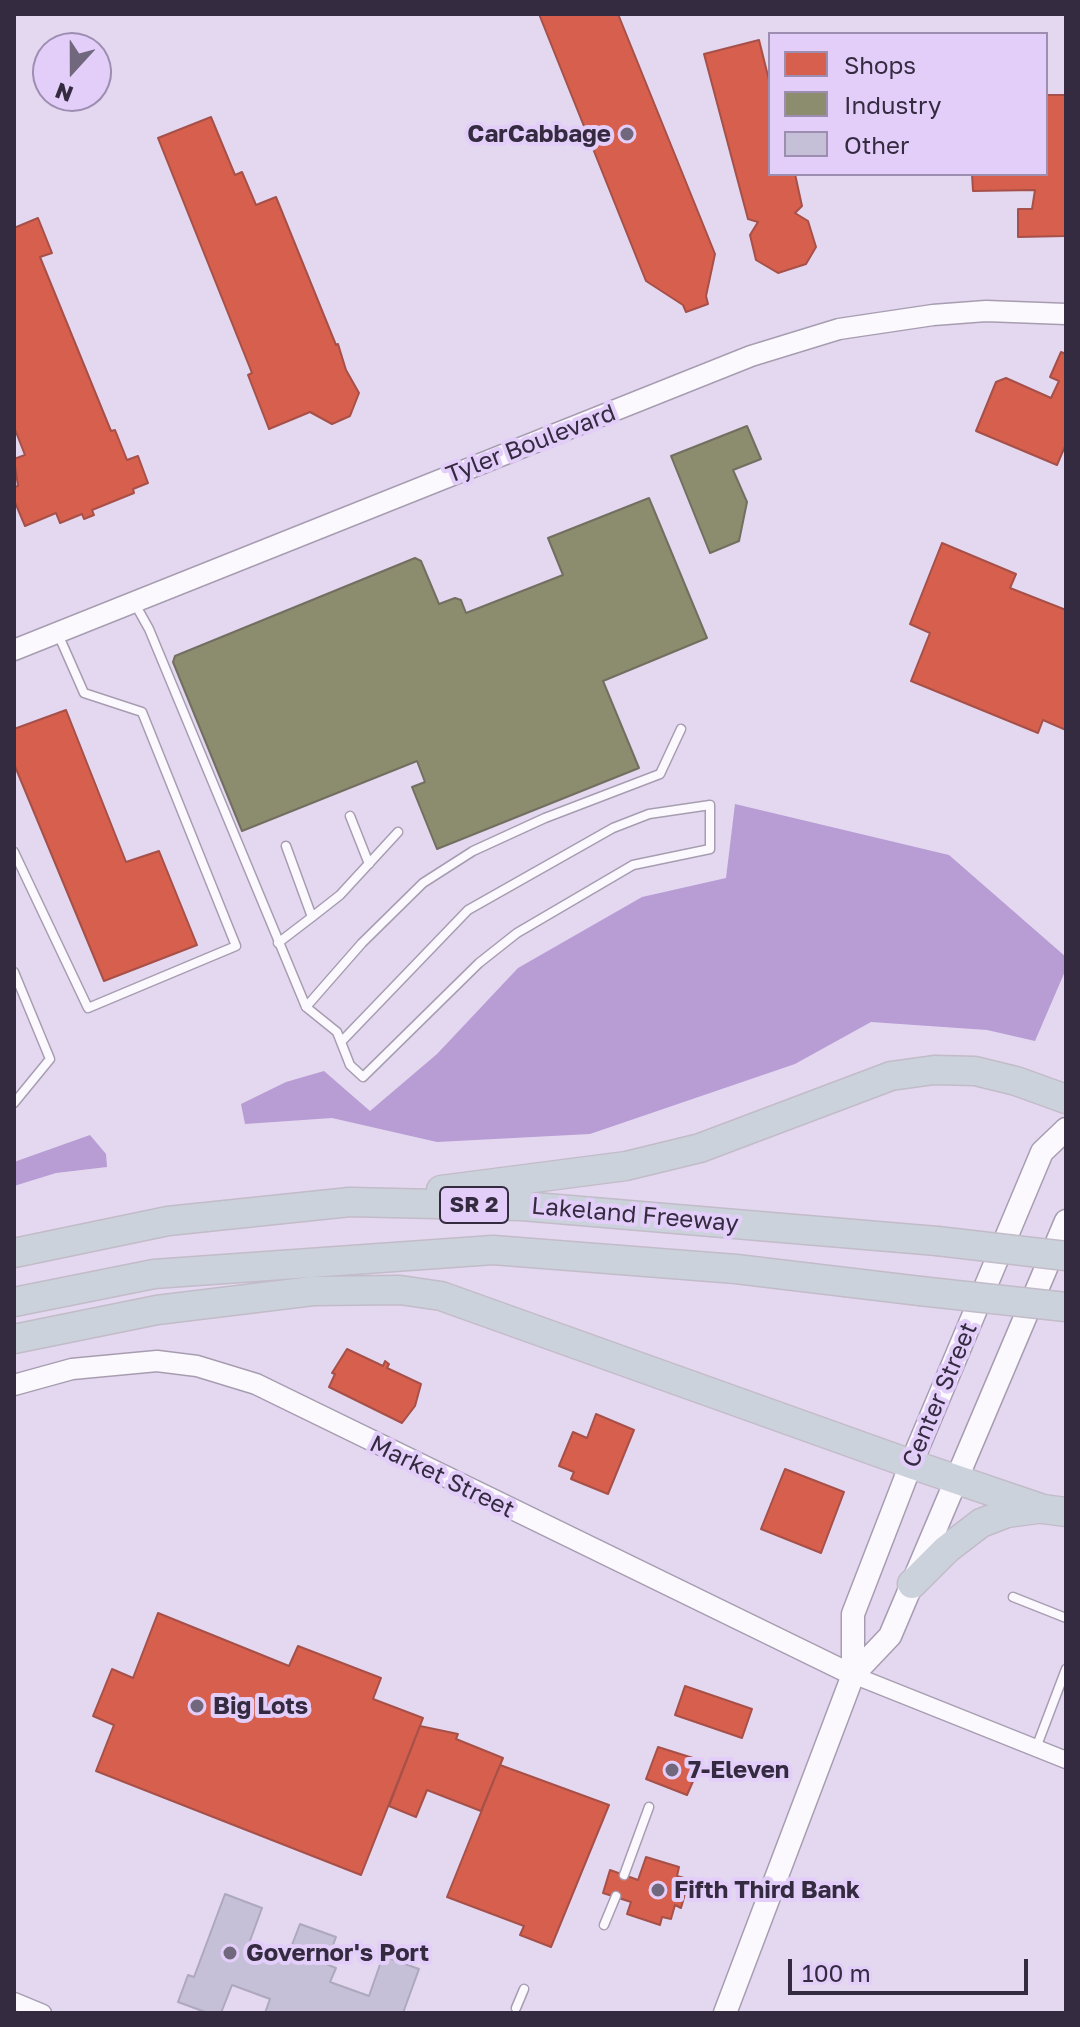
<!DOCTYPE html>
<style>
body{margin:0}
#map{position:relative;width:1080px;height:2027px;overflow:hidden;background:#e4d8f0;font-family:"Golos Text",sans-serif}
canvas{display:block}
.frame{position:absolute;inset:0;border:16px solid #352b40;pointer-events:none}
.legend{position:absolute;left:768px;top:32px;width:280px;height:144px;box-sizing:border-box;background:#e3cefa;border:2px solid #9d8db0;margin:0;padding:10px 14px;list-style:none;font-size:24px;color:#352b40}
.legend li{display:flex;align-items:center;gap:16px;height:40px}
.legend b{width:40px;border:2px solid #9d8db0}
.north{position:absolute;left:32px;top:32px;width:80px;height:80px;box-sizing:border-box;background:#e3cefa;border:2px solid #9d8db0;border-radius:50%;rotate:201deg;font-size:22px;font-weight:700;line-height:32px;text-align:center;color:#352b40}
.north::after{content:'';display:block;margin:auto;width:28px;height:36px;background:#72687e;clip-path:polygon(50% 0,100% 100%,50% 72%,0 100%)}
.scale{position:absolute;left:788px;top:1959px;width:240px;height:36px;box-sizing:border-box;border:4px solid #352b40;border-top:0;padding-left:10px;font-size:24px;line-height:28px;white-space:nowrap;color:#352b40;-webkit-text-stroke:6px #e3cefa;paint-order:stroke}
</style>
<div id="map">
<canvas width="1080" height="2027"></canvas>
<div class="frame"></div>
<ul class="legend">
<li><b style="height:22px;background:#d6604d"></b>Shops</li>
<li><b style="height:22px;background:#8c8c6e"></b>Industry</li>
<li><b style="height:22px;background:#c6bfd8"></b>Other</li>
</ul>
<div class="north">N</div>
<div class="scale">100 m</div>
</div>
<script>
const context = document.querySelector('canvas').getContext('2d');
context.lineJoin = 'round';
function paint(path, color) { context.fillStyle = color; context.fill(path, 'evenodd'); }
const poly = rows => new Path2D(rows.map(r => 'M' + r).join(''));
function strokePath(path, color, width, dash) { context.strokeStyle = color; context.lineWidth = width; context.lineCap = dash ? 'butt' : 'round'; context.setLineDash(dash || []); context.stroke(path); }
function drawText(font, color, halo, rows, align = 'center') {
  context.font = font + ' "Golos Text",sans-serif'; context.lineWidth = 8; context.setLineDash([]); context.textBaseline = 'middle'; context.strokeStyle = halo; context.fillStyle = color; for (const [text, x, y, turn = 0] of rows) {
    context.save(); context.translate(x, y); context.rotate((+turn || 0) * Math.PI / 180); context.textAlign = isNaN(turn) ? turn : align; if (halo) context.strokeText(text, 0, 0); context.fillText(text, 0, 0); context.restore();
  }
}
paint(poly([
 [735,804,949,855,1066,957,1066,969,1035,1041,987,1030,871,1022,795,1064,590,1134,437,1142,332,1118,245,1124,241,1104,286,1082,324,1071,370,1111,437,1054,518,968,642,897,726,878],
 [90,1135,106,1154,107,1167,56,1173,14,1186,14,1162]
]), '#b89cd4');
const shops = poly([
 [539,14,618,14,715,254,706,296,708,304,686,312,683,305,646,281,539,14],
 [759,40,770,84,770,174,795,174,802,206,795,213,808,221,816,247,806,264,778,273,756,260,750,235,758,222,748,219,704,54,759,40],
 [1046,95,1066,95,1066,236,1018,237,1018,209,1032,209,1035,190,973,191,972,174,1046,174,1046,95],
 [211,117,235,175,242,172,256,205,276,197,336,345,338,344,346,370,359,393,350,416,332,424,310,412,269,429,248,375,252,373,158,138,211,117],
 [38,218,52,253,40,257,111,431,115,430,127,460,138,456,148,483,133,489,134,493,92,510,94,515,84,519,82,514,60,523,56,513,25,526,14,500,14,487,18,486,14,459,25,455,14,427,14,228,38,218],
 [1061,352,1066,354,1066,444,1057,465,976,431,996,382,1006,378,1051,398,1059,381,1050,377,1061,352],
 [942,543,1016,574,1010,588,1066,610,1066,730,1043,720,1038,733,911,681,930,633,910,624,942,543],
 [66,710,126,862,159,851,197,945,104,981,14,764,14,729,66,710],
 [347,1349,383,1366,385,1361,389,1364,387,1368,421,1384,415,1406,402,1423,329,1387,335,1374,332,1373,347,1349],
 [596,1414,634,1430,608,1494,571,1479,574,1472,559,1466,573,1432,587,1438,596,1414],
 [785,1469,844,1492,821,1553,761,1529,785,1469],
 [158,1613,289,1666,298,1646,381,1678,373,1699,423,1718,361,1875,96,1771,114,1725,93,1716,112,1669,133,1678,158,1613],
 [685,1686,752,1709,742,1738,675,1715,685,1686],
 [420,1726,458,1734,456,1739,503,1758,481,1811,427,1790,416,1817,389,1806,420,1726],
 [658,1747,693,1758,698,1770,687,1795,646,1779,658,1747],
 [500,1765,609,1805,551,1947,520,1935,524,1926,447,1897,500,1765],
 [646,1857,679,1867,677,1876,684,1878,680,1892,685,1894,681,1908,675,1905,671,1919,662,1917,660,1925,627,1914,631,1902,603,1893,610,1870,638,1880,646,1857]
]);
paint(shops, '#d6604d');
strokePath(shops, '#a65049', 2);
const industry = poly([
 [747,426,761,459,733,470,747,502,739,541,710,553,671,456,747,426],
 [649,498,707,638,603,681,639,768,437,849,412,787,425,782,417,761,242,831,173,662,175,656,415,558,421,561,439,604,455,598,461,600,466,613,563,575,548,538,649,498]
]);
paint(industry, '#8c8c6e');
strokePath(industry, '#726f60', 2);
const building = poly([
 [225,1894,262,1908,247,1949,285,1963,300,1924,336,1937,326,1964,336,1968,330,1982,369,1996,383,1956,419,1969,403,2013,265,2013,270,1999,232,1985,221,2013,208,2013,178,2002,188,1975,194,1977,225,1894]
]);
paint(building, '#c6bfd8');
strokePath(building, '#aea8bd', 2);
const service = poly([
 [135,604,149,629,306,1007,362,943,423,883,473,851,545,818,660,774,681,729],
 [350,816,369,864],
 [14,852,88,1008,236,946,142,712,84,693,58,634],
 [312,917,340,895,398,832],
 [278,943,312,917,286,846],
 [14,972,50,1059,14,1103],
 [306,1007,337,1032,350,1065,363,1077,479,963,517,933,633,865,710,849,710,805,649,814,613,828,468,910,341,1042],
 [1013,1597,1066,1618],
 [1036,1748,1066,1669],
 [624,1875,649,1807],
 [604,1925,616,1896],
 [516,2008,524,1989]
]);
const minor = poly([
 [853,1675,1066,1760],
 [14,2001,43,2013]
]);
const tertiary = poly([
 [14,650,751,356,839,329,933,315,986,311,1066,314],
 [14,1385,72,1369,157,1361,197,1366,256,1384,853,1675]
]);
const secondary = poly([
 [853,1675,890,1636,1066,1221],
 [725,2013,853,1675,853,1614,911,1464,1042,1152,1066,1129]
]);
const motorway = poly([
 [441,1190,626,1166,700,1148,891,1076,934,1070,975,1071,1016,1081,1066,1099],
 [14,1253,168,1221,350,1202,522,1206,937,1241],
 [14,1302,154,1274,493,1250,736,1269,920,1291],
 [14,1339,157,1310,313,1291,400,1290,441,1296,911,1464,1043,1509,1066,1512],
 [912,1584,947,1549,981,1523,1007,1513,1037,1509]
]);
strokePath(service, '#a79db1', 11);
strokePath(minor, '#a79db1', 19);
strokePath(tertiary, '#a79db1', 23);
strokePath(secondary, '#a79db1', 25);
strokePath(motorway, '#c2bbc8', 31);
strokePath(service, '#fbf9fd', 8);
strokePath(minor, '#fbf9fd', 16);
strokePath(tertiary, '#fbf9fd', 20);
strokePath(secondary, '#fbf9fd', 22);
strokePath(motorway, '#ccd2dc', 28);
const motorwayBridge = poly([
 [937,1241,1066,1256],
 [920,1291,1066,1307]
]);
strokePath(motorwayBridge, '#c2bbc8', 31, []);
strokePath(motorwayBridge, '#ccd2dc', 28);
for (const [x, y, r, color] of [
 [627,134,8,"#72687e"],
 [197,1706,8,"#72687e"],
 [672,1770,8,"#72687e"],
 [658,1890,8,"#72687e"],
 [230,1953,8,"#72687e"]
]) { const dot = new Path2D(); dot.arc(x, y, r, 0, 2 * Math.PI); context.fillStyle = color; context.fill(dot); strokePath(dot, '#e3cefa', 3); }
for (const [x, y, w] of [
 [474,1205,68]
]) { const box = new Path2D(); box.roundRect(x - w / 2, y - 18, w, 36, 6); context.fillStyle = '#e3cefa'; context.fill(box); strokePath(box, '#352b40', 2); }
drawText('bold 22px', '#352b40', null, [
 ["SR 2",474,1205]
]);
drawText('bold 24px', '#352b40', '#e3cefa', [
 ["CarCabbage",611,134,"right"],
 ["Big Lots",213,1706],
 ["7-Eleven",688,1770],
 ["Fifth Third Bank",674,1890],
 ["Governor's Port",246,1953]
], 'left');
drawText('24px', '#352b40', '#e3cefa', [
 ["Tyler Boulevard",531,444,-21],
 ["Lakeland Freeway",635,1215,5],
 ["Center Street",940,1395,-67],
 ["Market Street",442,1477,26]
]);
</script>
